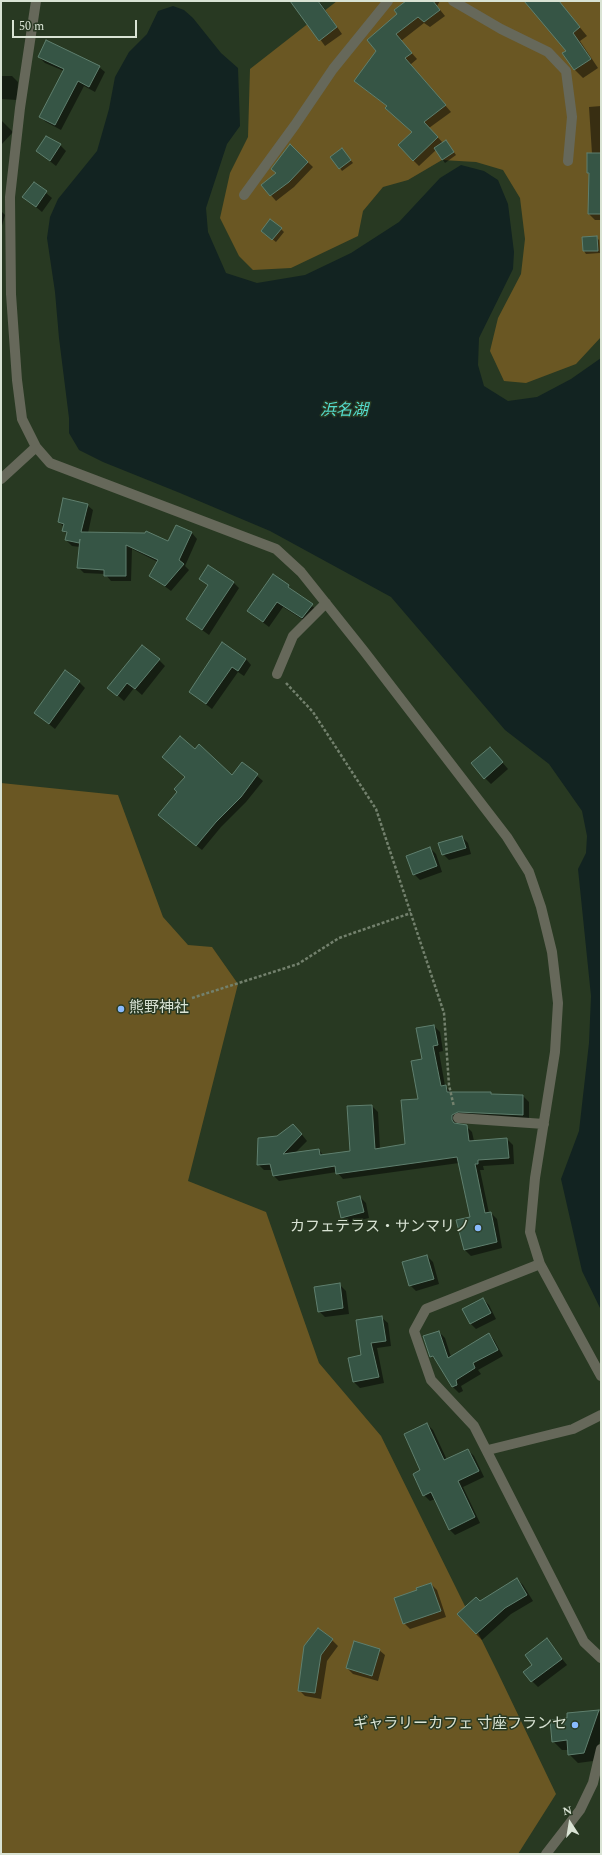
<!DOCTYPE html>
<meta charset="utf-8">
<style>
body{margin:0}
#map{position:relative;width:602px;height:1855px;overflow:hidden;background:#283922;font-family:Spectral,serif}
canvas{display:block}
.frame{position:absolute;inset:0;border:2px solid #d9e3d4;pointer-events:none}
.north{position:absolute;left:550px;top:1803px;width:40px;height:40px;-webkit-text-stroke:3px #283922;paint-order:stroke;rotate:348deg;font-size:11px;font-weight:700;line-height:16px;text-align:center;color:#d9e3d4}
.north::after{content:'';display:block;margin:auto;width:14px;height:18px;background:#d9e3d4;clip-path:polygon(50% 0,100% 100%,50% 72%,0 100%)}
.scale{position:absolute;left:12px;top:20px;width:125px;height:18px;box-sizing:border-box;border:2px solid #d9e3d4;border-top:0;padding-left:5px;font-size:12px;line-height:14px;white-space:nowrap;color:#d9e3d4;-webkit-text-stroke:3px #283922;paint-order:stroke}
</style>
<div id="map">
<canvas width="602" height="1855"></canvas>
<div class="frame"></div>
<div class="north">N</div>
<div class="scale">50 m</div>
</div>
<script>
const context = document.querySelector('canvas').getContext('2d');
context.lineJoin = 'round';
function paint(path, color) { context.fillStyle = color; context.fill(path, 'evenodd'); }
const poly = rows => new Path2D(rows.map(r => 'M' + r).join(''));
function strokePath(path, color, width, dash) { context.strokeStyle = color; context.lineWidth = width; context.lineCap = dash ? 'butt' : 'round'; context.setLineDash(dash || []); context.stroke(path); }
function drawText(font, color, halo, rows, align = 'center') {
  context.font = font + ' Spectral,"Noto Sans JP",serif'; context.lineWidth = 3; context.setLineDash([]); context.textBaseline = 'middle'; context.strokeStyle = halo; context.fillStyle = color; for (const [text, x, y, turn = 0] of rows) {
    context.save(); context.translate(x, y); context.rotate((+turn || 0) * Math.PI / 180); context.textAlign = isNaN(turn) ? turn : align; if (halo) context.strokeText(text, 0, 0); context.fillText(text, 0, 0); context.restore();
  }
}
paint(poly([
 [337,1,601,2,601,337,576,364,526,383,504,381,490,351,498,318,521,274,525,239,520,198,503,170,476,162,442,160,408,180,383,187,363,211,358,236,291,268,253,270,239,256,220,218,230,173,248,137,250,69],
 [1,783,118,795,163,917,188,945,212,947,238,984,188,1181,266,1212,319,1363,381,1436,498,1673,556,1794,518,1854,1,1854]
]), '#6a5723');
paint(poly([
 [173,6,184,10,193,18,221,53,238,68,240,126,227,144,206,208,208,232,226,273,257,283,305,275,351,253,399,222,440,178,461,165,484,171,498,180,508,204,514,252,513,269,479,338,478,365,484,386,508,401,537,397,571,379,601,358,601,1310,582,1271,561,1179,579,1131,589,1043,591,996,578,869,586,853,587,836,582,811,549,764,505,730,391,597,270,531,180,493,103,462,79,450,69,433,69,418,59,338,55,292,47,238,50,217,58,199,97,151,109,109,115,77,129,52,147,34,158,11]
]), '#122321');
paint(poly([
 [292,1,319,1,342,34,325,46],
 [408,1,440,1,437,6,445,16,430,27,424,23,401,41,417,59,410,65,451,112,429,128,443,143,448,144,456,155,445,163,436,150,419,166,413,160,413,132,388,107,355,81,378,51],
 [530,1,558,1,587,36,580,41,598,68,583,78,575,70,568,51],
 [39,57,99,67,105,72,95,92,84,86,61,130,46,122,40,117,64,71,45,63],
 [1,76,12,76,18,82,17,100,1,99],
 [601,106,601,220,595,220,589,214,590,175,588,173,592,154,589,107],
 [1,120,13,132,1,145],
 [60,145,66,151,56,166,37,151],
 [291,146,313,167,294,187,276,201,262,185,277,173],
 [344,152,353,163,342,171,340,168],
 [34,183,52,198,42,212,24,197],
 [1,211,5,215,1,229],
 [281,229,284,232,276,242,265,233],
 [596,237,599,240,600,253,586,254,584,251],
 [87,505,93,510,88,533,168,543,176,526,192,533,197,539,185,566,189,570,171,591,150,575,158,562,132,549,131,581,111,581,105,574,84,573,78,567,80,547,72,546,66,540,67,535,63,530,64,527,59,522],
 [201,579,233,582,239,588,209,635,187,619,209,586],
 [288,586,318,611,308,623,283,607,269,627,248,611],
 [216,655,246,659,251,665,244,676,238,672,212,709,190,692],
 [159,660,165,666,142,695,134,688,124,701,108,687],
 [79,682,85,688,55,729,35,713],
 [195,750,232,776,242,763,263,781,246,802,221,827,202,850,164,820,186,777],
 [495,754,508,769,491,784,485,778],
 [462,837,468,843,471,854,449,860,443,854],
 [430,848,436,854,442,872,420,880,414,874],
 [434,1026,440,1032,443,1051,439,1052,445,1086,452,1093,490,1093,493,1095,523,1096,529,1102,529,1121,461,1118,457,1124,466,1126,472,1132,474,1141,507,1139,513,1145,514,1164,483,1166,484,1170,480,1170,489,1213,491,1213,497,1219,502,1248,471,1256,465,1250,457,1221,471,1218,459,1163,343,1179,337,1172,279,1181,273,1175,272,1170,264,1170,258,1164,277,1137,299,1131,307,1141,295,1153,319,1150,324,1156,351,1152,372,1106,378,1112,380,1149,406,1145,419,1100,423,1060],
 [360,1197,366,1203,369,1218,348,1223,342,1217],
 [427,1256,433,1262,439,1284,416,1291,410,1285],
 [340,1285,346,1291,349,1314,325,1317,319,1311],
 [483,1299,489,1305,496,1319,476,1329,470,1323],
 [382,1318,388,1323,391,1346,377,1348,384,1383,360,1388,354,1382,362,1356],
 [439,1332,445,1338,451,1357,489,1334,494,1340,503,1356,478,1370,481,1374,461,1386,463,1391,459,1393,453,1387,438,1362,431,1356],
 [427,1424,433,1430,447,1460,468,1450,474,1456,484,1477,463,1487,480,1523,455,1535,449,1529,435,1499,430,1501,424,1495,421,1470],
 [517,1579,523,1585,533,1601,511,1614,482,1640,476,1634,480,1602],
 [431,1584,437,1590,446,1617,410,1629,404,1623],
 [332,1640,338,1646,327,1661,321,1699,305,1696,299,1690,305,1647],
 [547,1640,567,1665,538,1687,532,1681,534,1665],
 [379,1650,385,1655,378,1681,353,1674,347,1668],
 [599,1711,601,1713,601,1738,593,1761,578,1763,569,1754,569,1750,562,1750,553,1741,568,1719]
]), '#0007');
const building = poly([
 [290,1,318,1,337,27,319,41,290,1],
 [406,1,433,1,440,10,424,22,418,17,396,34,412,53,405,58,446,105,424,122,438,137,413,161,398,145,412,132,385,108,387,106,354,81,376,51,367,40,397,14,394,10,406,1],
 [524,1,559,1,580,27,573,33,591,59,574,70,562,53,566,51,524,1],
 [46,40,100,66,89,87,78,81,55,125,39,117,64,69,38,57,46,40],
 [46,136,61,144,50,161,36,151,46,136],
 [446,140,454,152,442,160,434,148,446,140],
 [290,144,308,162,289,182,270,196,261,185,276,173,271,169,290,144],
 [342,148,351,160,339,169,330,157,342,148],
 [587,153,601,153,601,214,588,214,589,173,587,173,587,153],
 [34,182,47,191,36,207,22,197,34,182],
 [270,219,282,228,272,240,261,231,270,219],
 [597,236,598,251,583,251,582,237,597,236],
 [63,498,88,504,81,532,145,533,146,531,168,541,176,525,192,532,179,560,184,564,165,586,149,576,158,560,126,545,126,576,104,576,104,570,77,568,80,539,79,543,65,540,67,532,62,531,64,524,58,522,63,498],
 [208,565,234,582,202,630,186,619,208,585,199,579,208,565],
 [273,574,289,585,288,587,313,604,302,618,277,602,263,622,247,611,273,574],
 [222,642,246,659,238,671,232,667,206,704,189,692,222,642],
 [142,645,160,659,135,689,127,683,117,696,107,688,142,645],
 [65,670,80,681,49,724,34,713,65,670],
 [180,736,195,749,199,744,232,775,242,762,258,774,241,797,216,822,196,846,158,815,177,792,174,789,185,777,162,757,180,736],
 [490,747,503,762,484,779,471,763,490,747],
 [462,836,466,848,442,855,438,843,462,836],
 [430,847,437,866,413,875,406,856,430,847],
 [434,1025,438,1045,433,1046,441,1086,446,1085,447,1092,491,1092,491,1094,523,1095,523,1115,458,1112,452,1115,452,1120,454,1123,467,1125,469,1141,507,1138,509,1158,478,1160,478,1164,475,1164,485,1213,491,1212,497,1242,464,1250,456,1220,470,1217,457,1157,336,1174,335,1166,273,1176,270,1164,257,1165,258,1138,277,1136,293,1124,302,1134,283,1154,319,1149,320,1155,350,1151,347,1106,372,1105,375,1149,405,1144,401,1100,418,1099,411,1061,422,1059,416,1028,434,1025],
 [360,1196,364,1212,341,1218,337,1202,360,1196],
 [427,1255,434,1279,409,1286,402,1262,427,1255],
 [340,1283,343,1308,318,1312,314,1287,340,1283],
 [483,1298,491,1313,470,1324,462,1309,483,1298],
 [382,1316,386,1341,371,1343,379,1377,353,1382,348,1358,361,1355,356,1320,382,1316],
 [439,1331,448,1358,489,1333,498,1350,473,1363,475,1368,456,1380,457,1385,452,1387,433,1356,430,1357,423,1336,439,1331],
 [427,1423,444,1460,468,1449,479,1471,458,1481,475,1517,449,1530,431,1492,423,1496,413,1474,420,1470,404,1434,427,1423],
 [517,1578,527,1595,505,1608,476,1634,457,1614,476,1597,480,1601,517,1578],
 [431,1583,441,1611,403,1624,394,1598,417,1590,416,1588,431,1583],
 [318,1628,333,1639,321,1655,315,1693,298,1691,304,1646,318,1628],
 [547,1638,562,1659,531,1682,523,1672,532,1665,525,1655,547,1638],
 [354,1641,380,1649,372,1676,346,1668,354,1641],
 [599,1710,584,1753,568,1755,567,1740,552,1742,550,1720,567,1718,567,1713,599,1710]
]);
paint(building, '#365545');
strokePath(building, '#5f7f6e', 1);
strokePath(poly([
 [286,683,313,712,376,809,444,1013,449,1085,454,1107],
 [192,998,298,964,339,938,411,913]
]), '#73816d', 2.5, [3, 2]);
strokePath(poly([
 [36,1,20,108,10,197,11,294,17,380,22,419,36,447,50,463,276,549,301,572,364,651,507,837,529,872,541,907,552,952,558,1003,555,1052,535,1178,530,1232,540,1264,601,1376],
 [453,1,501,29,548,52,566,71,572,117,568,161],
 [244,195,295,125,333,69,388,1],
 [1,479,36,447],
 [277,674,293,636,326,603],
 [458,1118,544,1124],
 [540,1264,426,1309,414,1331,431,1380,474,1426,584,1642,601,1658],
 [488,1450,573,1429,601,1415],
 [546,1854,580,1810,593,1783,601,1749]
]), '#66685a', 10);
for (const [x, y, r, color] of [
 [121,1009,4,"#89bafc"],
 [478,1228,4,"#89bafc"],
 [575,1725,4,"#89bafc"]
]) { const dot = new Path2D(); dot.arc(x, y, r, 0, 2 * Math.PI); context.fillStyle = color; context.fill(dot); strokePath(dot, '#283922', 1.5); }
drawText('15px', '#d9e3d4', '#283922', [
 ["熊野神社",129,1009,"left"],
 ["カフェテラス・サンマリノ",470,1228],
 ["ギャラリーカフェ 寸座フランセ",567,1725]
], 'right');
drawText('italic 16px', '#54dccd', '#283922', [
 ["浜名湖",344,412]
]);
</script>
